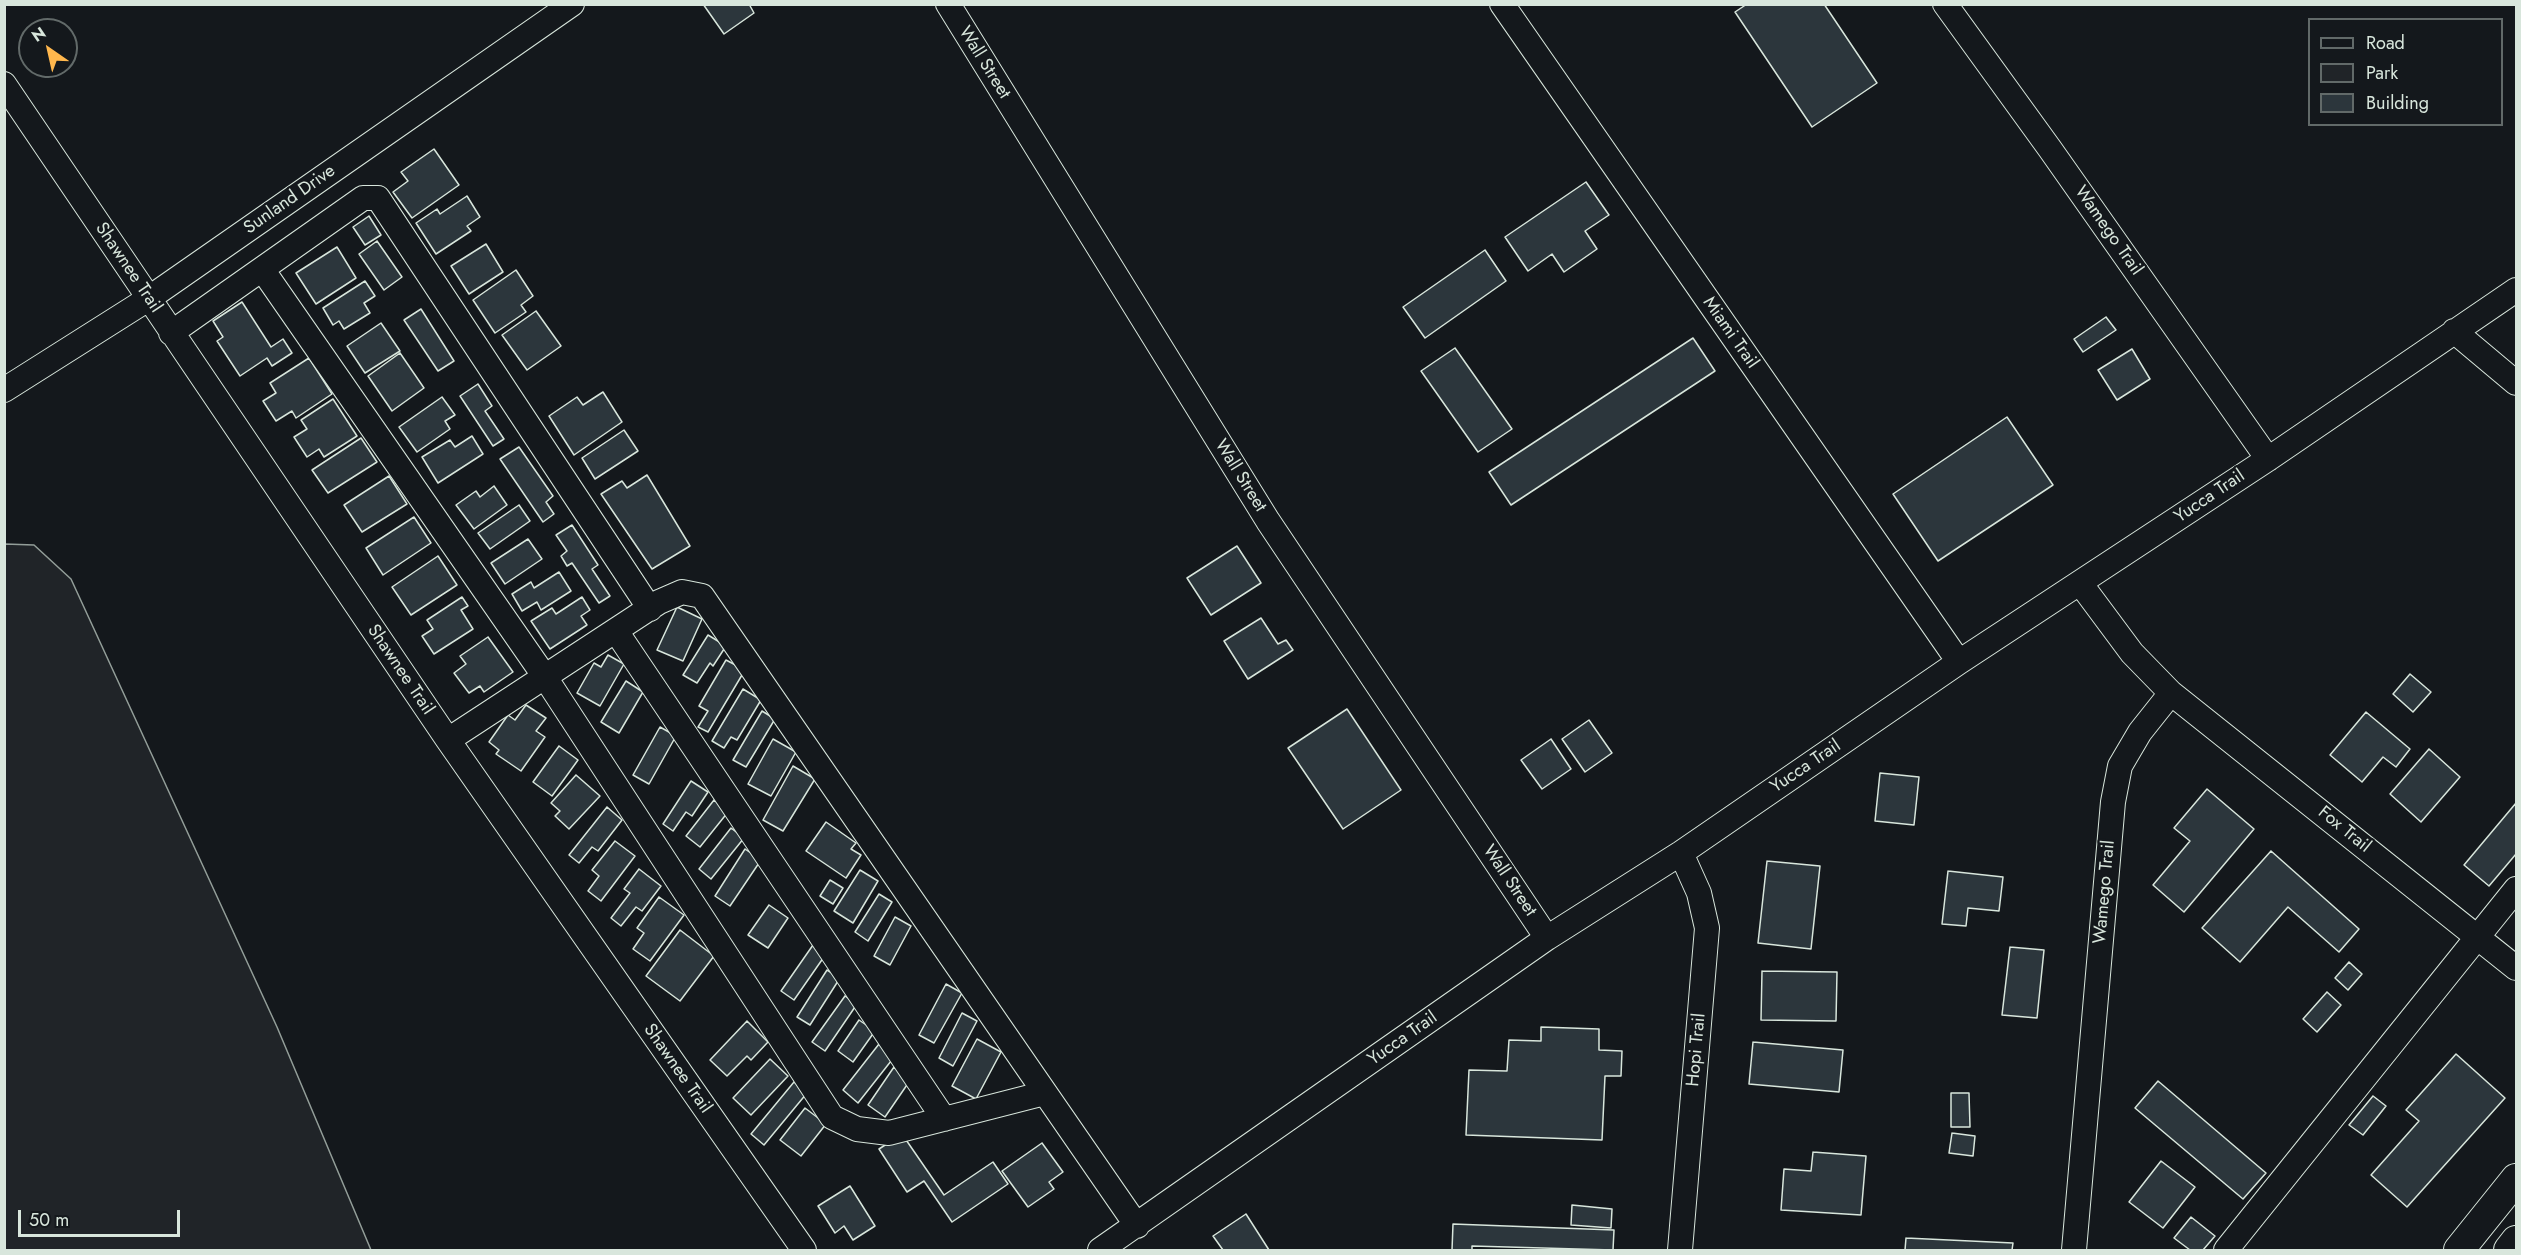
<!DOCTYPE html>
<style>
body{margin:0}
#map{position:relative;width:2521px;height:1255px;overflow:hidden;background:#14181c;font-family:Jost,sans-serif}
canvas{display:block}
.frame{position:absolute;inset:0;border:6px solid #d8e6dc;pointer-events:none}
.legend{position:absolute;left:2308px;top:18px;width:195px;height:108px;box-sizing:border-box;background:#14181c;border:2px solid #626a69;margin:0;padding:8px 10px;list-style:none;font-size:18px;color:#d8e6dc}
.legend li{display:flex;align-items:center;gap:12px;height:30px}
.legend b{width:30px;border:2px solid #626a69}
.north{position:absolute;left:18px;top:18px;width:60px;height:60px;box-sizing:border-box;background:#14181c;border:2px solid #626a69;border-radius:50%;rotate:326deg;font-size:16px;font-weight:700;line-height:24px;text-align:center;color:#d8e6dc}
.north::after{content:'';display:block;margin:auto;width:21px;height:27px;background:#ffb74d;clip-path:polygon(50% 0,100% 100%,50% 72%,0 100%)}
.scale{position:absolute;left:18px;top:1210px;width:162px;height:27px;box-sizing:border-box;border:3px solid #d8e6dc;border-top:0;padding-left:8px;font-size:18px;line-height:21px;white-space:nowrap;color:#d8e6dc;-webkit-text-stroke:4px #14181c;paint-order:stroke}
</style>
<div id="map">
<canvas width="2521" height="1255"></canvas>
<div class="frame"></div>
<ul class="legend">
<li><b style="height:8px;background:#14181c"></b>Road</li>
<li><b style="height:16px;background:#202428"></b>Park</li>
<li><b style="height:16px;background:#2c363c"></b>Building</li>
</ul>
<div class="north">N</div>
<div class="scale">50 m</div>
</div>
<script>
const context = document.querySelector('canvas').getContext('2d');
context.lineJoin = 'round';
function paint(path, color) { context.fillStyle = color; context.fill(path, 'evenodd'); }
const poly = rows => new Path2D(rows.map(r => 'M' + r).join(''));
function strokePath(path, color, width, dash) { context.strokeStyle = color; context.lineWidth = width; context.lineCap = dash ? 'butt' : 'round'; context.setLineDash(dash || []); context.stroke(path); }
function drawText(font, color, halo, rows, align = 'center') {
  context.font = font + ' Jost,sans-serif'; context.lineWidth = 4.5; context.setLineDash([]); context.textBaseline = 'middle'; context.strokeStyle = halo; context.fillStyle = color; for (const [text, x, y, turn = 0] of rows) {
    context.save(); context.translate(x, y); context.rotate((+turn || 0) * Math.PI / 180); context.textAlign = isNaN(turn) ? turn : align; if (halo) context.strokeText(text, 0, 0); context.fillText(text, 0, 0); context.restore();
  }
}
const green = poly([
 [5,544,34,545,71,579,277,1027,371,1250,5,1250,5,544]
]);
paint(green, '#202428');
strokePath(green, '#939e99', 1.5);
const building = poly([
 [703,4,749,4,754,13,724,34,703,4],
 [1747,4,1824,4,1877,83,1812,127,1735,12,1747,4],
 [434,149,459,185,412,218,393,192,408,181,401,172,434,149],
 [1586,182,1609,215,1585,231,1597,249,1564,272,1552,254,1528,271,1505,237,1586,182],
 [467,196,480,217,467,226,471,231,436,254,416,223,437,209,440,214,467,196],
 [369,216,381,235,365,245,353,227,369,216],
 [377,241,402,277,384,290,359,254,377,241],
 [486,244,503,272,469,294,451,266,486,244],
 [337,247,356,278,316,304,296,273,337,247],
 [1485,250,1506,281,1425,338,1403,307,1485,250],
 [516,270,533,296,521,305,526,312,495,333,473,300,516,270],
 [365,281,375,296,364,303,370,313,344,329,339,321,333,325,323,308,365,281],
 [242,302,271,347,283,339,292,353,272,366,267,358,240,376,217,341,223,337,213,321,242,302],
 [421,309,454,361,438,371,404,320,421,309],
 [536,311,561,346,527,370,502,335,536,311],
 [2106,317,2116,330,2083,352,2074,339,2106,317],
 [381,323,400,351,365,373,347,346,381,323],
 [1693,338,1715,371,1511,505,1489,472,1693,338],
 [1455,348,1512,429,1478,452,1421,371,1455,348],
 [2132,349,2150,379,2117,400,2098,370,2132,349],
 [400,353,424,388,392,411,368,376,400,353],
 [309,358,332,394,296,418,292,411,276,421,263,401,276,393,270,383,309,358],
 [478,384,492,406,485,411,504,439,493,446,460,396,478,384],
 [603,392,622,422,574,455,549,416,577,397,583,405,603,392],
 [442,397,455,415,445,421,450,429,417,452,399,427,442,397],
 [333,399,357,436,324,457,319,449,307,457,294,437,307,429,301,420,333,399],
 [2007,417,2053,485,1938,561,1893,494,2007,417],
 [624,430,638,451,595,479,582,458,624,430],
 [472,436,483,454,438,483,422,457,450,440,455,447,472,436],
 [361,438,377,462,328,493,312,470,361,438],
 [519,447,553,496,546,502,554,514,543,522,500,459,519,447],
 [647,475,690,546,652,569,601,494,622,481,627,488,647,475],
 [389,476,407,504,362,532,344,505,389,476],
 [494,486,507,505,474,529,456,505,476,491,480,497,494,486],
 [519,505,530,521,490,549,478,533,519,505],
 [414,517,431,543,383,575,366,548,414,517],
 [572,525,598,565,592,569,610,596,599,603,572,563,567,566,561,556,567,551,556,535,572,525],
 [528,539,542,559,505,584,491,563,528,539],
 [1237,546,1261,583,1211,615,1187,578,1237,546],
 [438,556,457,585,411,615,392,587,438,556],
 [559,572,571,591,541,610,537,602,522,611,512,594,531,582,534,588,559,572],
 [462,597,468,606,461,610,473,629,434,654,422,636,433,629,427,620,462,597],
 [582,597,590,610,581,616,587,625,550,649,531,621,552,608,556,614,582,597],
 [677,607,702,619,683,661,657,650,677,607],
 [1261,618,1278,644,1286,640,1293,650,1248,679,1224,641,1261,618],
 [708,635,726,646,713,666,710,663,697,683,683,675,708,635],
 [488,637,513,672,484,692,480,686,469,693,454,673,466,664,460,656,488,637],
 [608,655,624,664,600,706,577,693,594,663,601,667,608,655],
 [726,660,745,670,708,732,698,727,708,711,699,706,726,660],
 [2410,674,2431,692,2413,712,2393,694,2410,674],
 [626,681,643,692,619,733,601,722,626,681],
 [743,689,761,700,737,740,731,737,724,748,712,741,743,689],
 [526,705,546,718,536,731,545,737,521,771,496,754,499,750,489,742,508,715,515,720,526,705],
 [1347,709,1401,790,1343,829,1288,748,1347,709],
 [762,711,775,719,746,767,733,760,762,711],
 [2366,712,2410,749,2396,767,2383,757,2362,782,2330,755,2366,712],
 [1589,720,1612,753,1585,772,1562,739,1589,720],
 [660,727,676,736,649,784,633,775,660,727],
 [773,739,796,752,771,796,748,784,773,739],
 [1551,739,1571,769,1542,789,1521,760,1551,739],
 [559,746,578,760,552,796,533,782,559,746],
 [2429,749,2460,777,2421,822,2390,794,2429,749],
 [793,766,815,779,783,831,763,820,793,766],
 [1880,773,1919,777,1914,825,1875,821,1880,773],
 [576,775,600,796,569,829,555,816,560,811,551,803,576,775],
 [691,781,708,792,692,816,686,812,673,831,663,824,691,781],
 [2207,789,2254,829,2184,912,2153,885,2190,841,2174,828,2207,789],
 [714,800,728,812,700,847,686,836,714,800],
 [2516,803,2516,854,2489,886,2464,865,2516,803],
 [607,807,622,820,598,851,592,847,579,863,569,855,607,807],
 [826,822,856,843,851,849,861,855,846,878,806,851,826,822],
 [731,828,744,838,711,879,699,869,731,828],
 [615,841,635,856,601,901,588,891,599,876,592,870,615,841],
 [745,849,761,860,730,906,715,896,745,849],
 [2271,851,2359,929,2339,952,2288,907,2240,962,2202,928,2271,851],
 [1767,861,1820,866,1811,949,1758,943,1767,861],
 [639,869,661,886,642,911,636,907,621,926,611,918,630,893,624,889,639,869],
 [860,870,878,881,853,923,834,911,860,870],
 [1948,871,2003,877,1999,911,1968,908,1966,926,1942,924,1948,871],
 [830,880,843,888,833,904,820,896,830,880],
 [879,894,892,902,868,941,855,932,879,894],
 [659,897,684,915,650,961,633,949,644,933,637,928,659,897],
 [769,905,788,918,768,948,748,935,769,905],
 [895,917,911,926,890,965,874,956,895,917],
 [680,930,714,956,680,1001,646,976,680,930],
 [813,945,826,954,794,1000,781,991,813,945],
 [2010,947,2044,950,2037,1018,2002,1015,2010,947],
 [2349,962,2362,974,2348,990,2335,978,2349,962],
 [827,970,840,978,810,1025,797,1017,827,970],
 [1762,971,1837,972,1836,1021,1761,1020,1762,971],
 [946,984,962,993,934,1043,919,1035,946,984],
 [2327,992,2341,1005,2317,1032,2303,1019,2327,992],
 [845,996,857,1004,825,1051,812,1042,845,996],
 [962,1013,977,1021,953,1066,939,1058,962,1013],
 [859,1020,875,1031,853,1062,838,1051,859,1020],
 [747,1021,768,1042,751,1060,747,1056,727,1076,710,1060,747,1021],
 [1541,1027,1599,1029,1599,1050,1622,1051,1621,1076,1605,1076,1602,1140,1466,1135,1469,1070,1507,1071,1509,1040,1541,1041,1541,1027],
 [977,1039,1001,1052,976,1099,952,1086,977,1039],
 [1753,1042,1843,1050,1839,1092,1749,1084,1753,1042],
 [879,1044,895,1056,858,1103,843,1090,879,1044],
 [2456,1054,2505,1098,2407,1207,2371,1175,2419,1121,2406,1110,2456,1054],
 [770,1059,788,1076,751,1115,733,1098,770,1059],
 [894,1067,911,1079,885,1117,868,1105,894,1067],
 [2158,1081,2266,1173,2243,1199,2135,1108,2158,1081],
 [794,1082,807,1093,764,1145,751,1134,794,1082],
 [1951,1093,1969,1093,1970,1127,1951,1127,1951,1093],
 [2373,1096,2386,1106,2363,1135,2349,1125,2373,1096],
 [805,1108,826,1124,801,1156,780,1140,805,1108],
 [1952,1133,1975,1136,1973,1156,1949,1153,1952,1133],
 [902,1134,944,1195,993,1162,1008,1184,952,1222,924,1181,907,1192,879,1149,902,1134],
 [1042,1143,1063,1172,1049,1182,1054,1189,1028,1207,1002,1171,1042,1143],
 [1813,1152,1866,1156,1861,1215,1781,1210,1784,1169,1811,1171,1813,1152],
 [2161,1161,2195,1187,2163,1228,2129,1202,2161,1161],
 [850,1186,875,1226,853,1240,844,1226,835,1233,818,1206,850,1186],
 [1572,1205,1612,1209,1611,1228,1571,1225,1572,1205],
 [1246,1214,1269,1250,1223,1250,1213,1236,1246,1214],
 [2191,1217,2215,1236,2203,1250,2190,1250,2174,1238,2191,1217],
 [1453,1224,1614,1230,1613,1250,1472,1246,1472,1250,1452,1250,1453,1224],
 [1906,1238,2013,1243,2012,1250,1905,1250,1906,1238]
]);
paint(building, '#2c363c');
strokePath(building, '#d8e6dc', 1.5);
const minor = poly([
 [948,4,1268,521,1547,938],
 [1502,4,1959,662],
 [1945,4,2050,149,2268,459],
 [4,84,448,740,804,1250],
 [262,269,545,677,832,1117,857,1129,889,1133,1045,1093],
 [2454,331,2516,383],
 [171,333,363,198,378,198,650,609],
 [4,390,148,299,572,4],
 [616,631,944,1119],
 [2171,693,2516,968],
 [448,740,659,602,682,592,702,596,1137,1226],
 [1100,1250,1547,938,1681,853,1959,662,2268,459,2516,290],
 [1680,1250,1707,928,1699,893,1681,853],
 [2074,1250,2113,802,2120,766,2140,732,2171,693,2132,653,2080,583],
 [2226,1250,2516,889]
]);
const major = poly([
 [2459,1250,2516,1179],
 [2509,1250,2516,1241]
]);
strokePath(minor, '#d8e6dc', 26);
strokePath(major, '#d8e6dc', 32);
strokePath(minor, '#14181c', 24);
strokePath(major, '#14181c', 30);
drawText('18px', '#d8e6dc', '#14181c', [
 ["Wall Street",984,63,58],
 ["Sunland Drive",290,200,-35],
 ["Wamego Trail",2108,231,55],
 ["Shawnee Trail",128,268,56],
 ["Miami Trail",1730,333,55],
 ["Wall Street",1240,476,58],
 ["Yucca Trail",2210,497,-34],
 ["Shawnee Trail",400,670,56],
 ["Yucca Trail",1806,767,-34],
 ["Fox Trail",2344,830,39],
 ["Wall Street",1509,881,56],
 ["Wamego Trail",2105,892,-85],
 ["Yucca Trail",1403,1039,-35],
 ["Hopi Trail",1697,1050,-85],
 ["Shawnee Trail",677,1069,55]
]);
</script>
